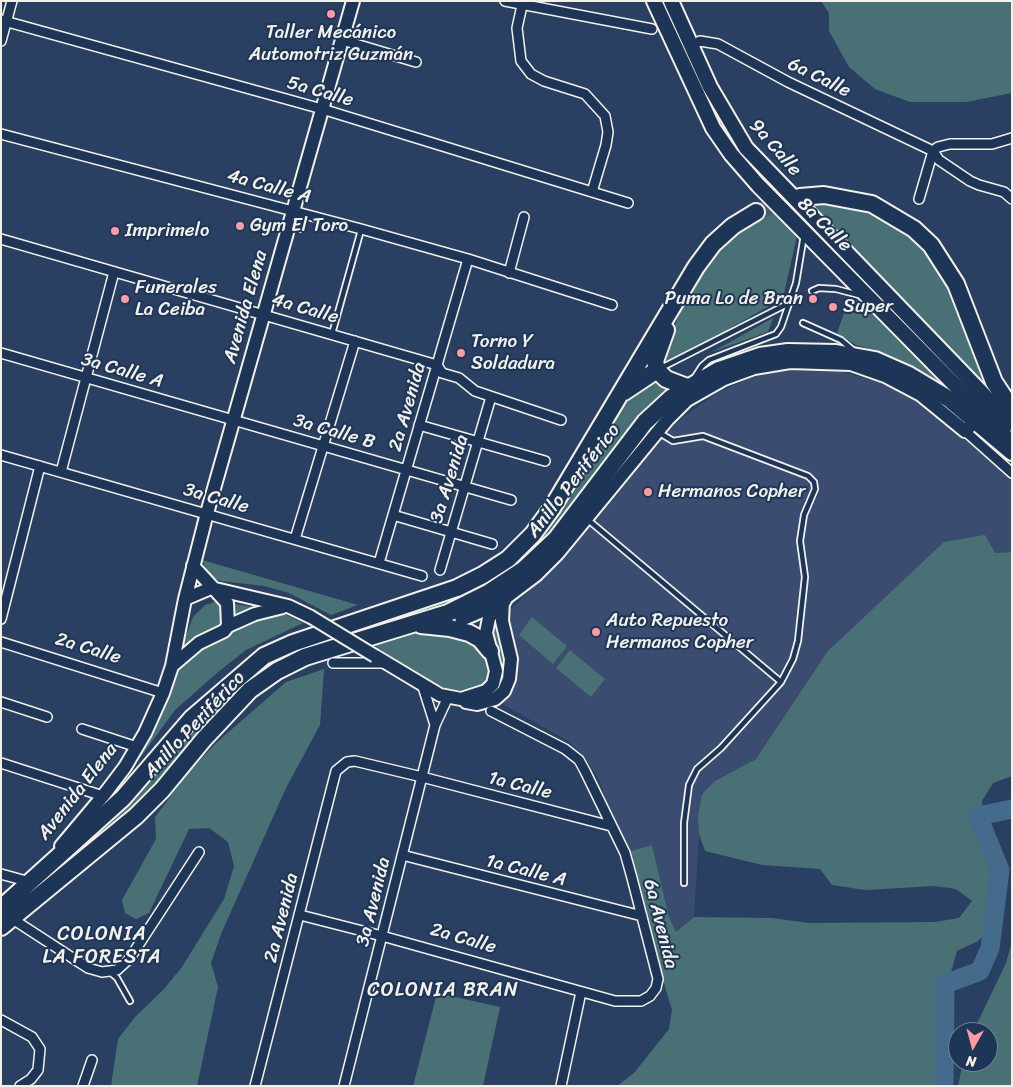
<!DOCTYPE html>
<meta charset="utf-8">
<style>
body{margin:0}
#map{position:relative;width:1013px;height:1087px;overflow:hidden;background:#2a4062;font-family:Sriracha,sans-serif}
canvas{display:block}
.frame{position:absolute;inset:0;border:2px solid #f4f1e8;pointer-events:none}
.north{position:absolute;left:948px;top:1022px;width:50px;height:50px;box-sizing:border-box;background:#1d3557;border:1px solid #738091;border-radius:50%;rotate:187deg;font-size:14px;font-weight:700;line-height:20px;text-align:center;color:#f4f1e8}
.north::after{content:'';display:block;margin:auto;width:18px;height:22px;background:#ff9aa2;clip-path:polygon(50% 0,100% 100%,50% 72%,0 100%)}
</style>
<div id="map">
<canvas width="1013" height="1087"></canvas>
<div class="frame"></div>
<div class="north">N</div>
</div>
<script>
const context = document.querySelector('canvas').getContext('2d');
context.lineJoin = 'round';
function paint(path, color) { context.fillStyle = color; context.fill(path, 'evenodd'); }
const poly = rows => new Path2D(rows.map(r => 'M' + r).join(''));
function strokePath(path, color, width, dash) { context.strokeStyle = color; context.lineWidth = width; context.lineCap = dash ? 'butt' : 'round'; context.setLineDash(dash || []); context.stroke(path); }
function drawText(font, color, halo, rows, align = 'center') {
  context.font = font + ' Sriracha,sans-serif'; context.lineWidth = 4; context.setLineDash([]); context.textBaseline = 'middle'; context.strokeStyle = halo; context.fillStyle = color; for (const [text, x, y, turn = 0] of rows) {
    context.save(); context.translate(x, y); context.rotate((+turn || 0) * Math.PI / 180); context.textAlign = isNaN(turn) ? turn : align; if (halo) context.strokeText(text, 0, 0); context.fillText(text, 0, 0); context.restore();
  }
}
paint(poly([
 [827,367,888,385,933,410,1012,481,1012,552,995,553,827,652,756,759,715,781,698,816,699,834,694,917,676,932,669,917,652,845,624,853,617,828,598,778,583,754,568,741,497,701,514,689,517,680,517,657,510,627,510,610,550,571,647,452,682,418,717,393,750,378,790,368]
]), '#3a4d70');
paint(poly([
 [821,1,1012,1,1012,93,966,102,910,102,875,89,849,67,829,31,829,13],
 [818,200,860,207,914,235,951,285,984,385,807,204],
 [775,208,798,231,783,298,664,366,660,363,686,297,719,245,753,217],
 [850,296,885,319,972,409,931,377,907,363,882,352,856,345,837,333],
 [773,318,768,332,712,352],
 [651,378,673,389,562,522,503,579,444,608,273,668,161,787,1,922,1,912,139,793,154,777,194,721,267,661,298,646,440,603,500,575,532,545,622,400],
 [985,535,995,553,1012,552,1012,776,993,783,982,801,984,830,994,856,992,888,996,907,991,928,978,941,957,951,947,986,944,1086,617,1086,634,1073,669,1029,672,1010,624,853,652,845,669,917,676,932,694,917,772,918,809,923,935,922,959,918,972,901,956,889,935,886,865,890,832,885,820,869,762,865,705,851,699,834,698,816,702,794,715,781,756,759,827,652,944,542],
 [202,560,358,605,331,615,289,593,264,586,221,581,210,577],
 [219,601,280,612,303,623,246,650,217,673,175,710,140,758,193,617,205,605],
 [497,613,504,649,505,665,493,645,491,622],
 [532,617,567,646,553,664,519,635],
 [411,631,436,631,476,644,490,665,488,679,481,688,472,691,442,689,427,683,374,645],
 [570,650,605,679,591,697,556,668],
 [324,669,320,725,286,788,221,934,211,963,218,987,197,1086,111,1086,118,1039,135,1017,164,989,182,967,224,899,234,866,228,842,209,828,189,829,149,913,136,919,125,913,122,900,156,839,155,817,189,772,216,743,286,682],
 [1012,941,1012,1086,958,1086,963,1062,988,1062,988,1032,973,1032,1006,963],
 [437,993,500,1007,483,1086,413,1086]
]), '#487075');
strokePath(poly([
 [944,1086,945,984,980,971,990,948,1000,870,978,816,1012,809]
]), '#446b8c', 19);
strokePath(poly([
 [756,212,800,197]
]), '#485b76', 16, [16, 8]);
const lane = poly([
 [290,226,301,229],
 [812,291,819,288,836,289,859,295],
 [803,323,841,340,854,351],
 [332,334,361,230],
 [661,368,799,298],
 [695,377,702,366,709,360,776,334,781,327,796,283,804,235],
 [658,432,673,441,703,436,808,476,814,482,815,489,804,515,800,541,805,577,798,641,793,659,781,682,721,748,697,769,689,785,684,823,684,883],
 [587,519,781,682],
 [110,972,117,978,130,1001]
]);
const street = poly([
 [505,1,652,29],
 [523,1,517,28,521,61,531,74,544,81,585,94,605,116,608,132,606,145,592,192],
 [1,20,322,109,628,203],
 [342,40,416,62],
 [1,41,12,1],
 [691,46,700,41,718,44,788,82,933,151,939,160,970,181,979,185,1004,192,1012,199],
 [1,134,361,229,468,259,612,305],
 [919,199,933,151,938,147,950,144,992,144,1012,138],
 [1,239,437,365,442,373,459,378,475,391,561,420],
 [509,273,524,217],
 [1,353,511,500],
 [419,425,545,461],
 [965,431,1012,473],
 [1,455,422,576],
 [61,472,114,272],
 [393,515,492,544],
 [295,539,355,341],
 [379,563,468,259],
 [440,570,491,397],
 [1,619,40,466],
 [1,642,163,693],
 [333,663,385,663],
 [423,687,435,725],
 [1,702,47,717],
 [82,729,137,747],
 [1,763,103,796],
 [402,855,642,916],
 [1,874,30,882],
 [300,915,382,936,615,1001,641,1001,650,996,656,988,658,979,632,878,625,853,585,771,579,760,565,749,491,711],
 [11,918,88,968,102,972,117,970,130,958,199,852],
 [1,1020,32,1037,40,1049,38,1070,31,1079,20,1086],
 [83,1086,92,1060],
 [255,1086,336,771,347,762,355,761,422,777,611,826],
 [344,1086,435,725,448,697],
 [561,1086,581,992]
]);
const secondary = poly([
 [185,599,211,588,288,606,311,617],
 [228,626,255,614,283,607],
 [375,656,440,695,461,699,486,691,493,684,496,671,486,633,489,618,503,600,536,575,558,553,668,419,687,400,724,379,754,368,790,362,851,364,885,376,921,395,965,431,976,421],
 [172,666,199,643,224,631,228,626,227,603,193,566],
 [466,702,477,704,495,699,504,691,509,679,511,659,502,621,503,600],
 [61,846,103,796,125,767,145,733,163,693,172,666,185,599,207,513,353,1]
]);
const primary = poly([
 [654,1,713,128,731,154,758,185,1012,443],
 [671,1,710,87,746,148,1012,424]
]);
const highway = poly([
 [800,197,824,195,872,204,914,229,931,245,956,284,994,382,1012,409],
 [666,330,655,361,657,370,666,379,687,387],
 [624,392,657,370],
 [463,617,503,600],
 [421,625,450,628,469,633,480,639,490,651],
 [1,908,123,798,192,718,264,656,293,643,457,588,483,575,508,559,533,534,552,508,696,267,713,244,733,226,756,212],
 [1,927,136,816,162,790,204,739,250,690,277,671,305,657,448,613,488,593,523,570,556,539,645,422,671,398,719,370,760,356,788,352,836,353,875,360,909,375,949,399,1012,452]
]);
strokePath(lane, '#f4f1e8', 8);
strokePath(street, '#f4f1e8', 12);
strokePath(secondary, '#f4f1e8', 16);
strokePath(primary, '#f4f1e8', 18);
strokePath(highway, '#f4f1e8', 20);
strokePath(lane, '#1d3557', 4.5);
strokePath(street, '#1d3557', 9);
strokePath(secondary, '#1d3557', 12);
strokePath(primary, '#1d3557', 14);
strokePath(highway, '#1d3557', 16);
const secondaryBridge = poly([
 [311,617,375,656]
]);
strokePath(secondaryBridge, '#f4f1e8', 16, []);
strokePath(secondaryBridge, '#1d3557', 12);
for (const [x, y, r, color] of [
 [331,14,5,"#ff9aa2"],
 [240,226,5,"#ff9aa2"],
 [115,231,5,"#ff9aa2"],
 [125,299,5,"#ff9aa2"],
 [813,299,5,"#ff9aa2"],
 [833,307,5,"#ff9aa2"],
 [461,353,5,"#ff9aa2"],
 [648,492,5,"#ff9aa2"],
 [596,632,5,"#ff9aa2"]
]) { const dot = new Path2D(); dot.arc(x, y, r, 0, 2 * Math.PI); context.fillStyle = color; context.fill(dot); strokePath(dot, '#1d3557', 2); }
drawText('19px', '#f4f1e8', '#1d3557', [
 ["Taller Mecánico",331,33,"center"],
 ["Automotriz Guzmán",331,55,"center"],
 ["Gym El Toro",250,226],
 ["Imprimelo",125,231],
 ["Funerales",135,288],
 ["La Ceiba",135,310],
 ["Puma Lo de Bran",803,299,"right"],
 ["Super",843,307],
 ["Torno Y",471,342],
 ["Soldadura",471,364],
 ["Hermanos Copher",658,492],
 ["Auto Repuesto",606,621],
 ["Hermanos Copher",606,643]
], 'left');
drawText('19px', '#f4f1e8', '#1d3557', [
 ["6a Calle",819,78,26],
 ["5a Calle",320,92,16],
 ["9a Calle",775,148,49],
 ["4a Calle A",269,187,15],
 ["8a Calle",824,225,45],
 ["Avenida Elena",246,307,-74],
 ["4a Calle",305,309,16],
 ["3a Calle A",122,371,16],
 ["2a Avenida",408,407,-74],
 ["3a Calle B",334,432,16],
 ["3a Avenida",450,479,-73],
 ["Anillo Periférico",574,481,-52],
 ["3a Calle",216,499,16],
 ["2a Calle",88,649,17],
 ["Anillo Periférico",195,725,-47],
 ["1a Calle",520,786,14],
 ["Avenida Elena",78,792,-52],
 ["1a Calle A",526,871,14],
 ["3a Avenida",374,902,-76],
 ["2a Avenida",282,918,-76],
 ["6a Avenida",660,924,76],
 ["2a Calle",463,939,16]
]);
context.letterSpacing = '1px';
drawText('20px', '#f4f1e8', '#1d3557', [
 ["COLONIA",102,935],
 ["LA FORESTA",102,958],
 ["COLONIA BRAN",443,991]
]);
context.letterSpacing = '0px';
</script>
